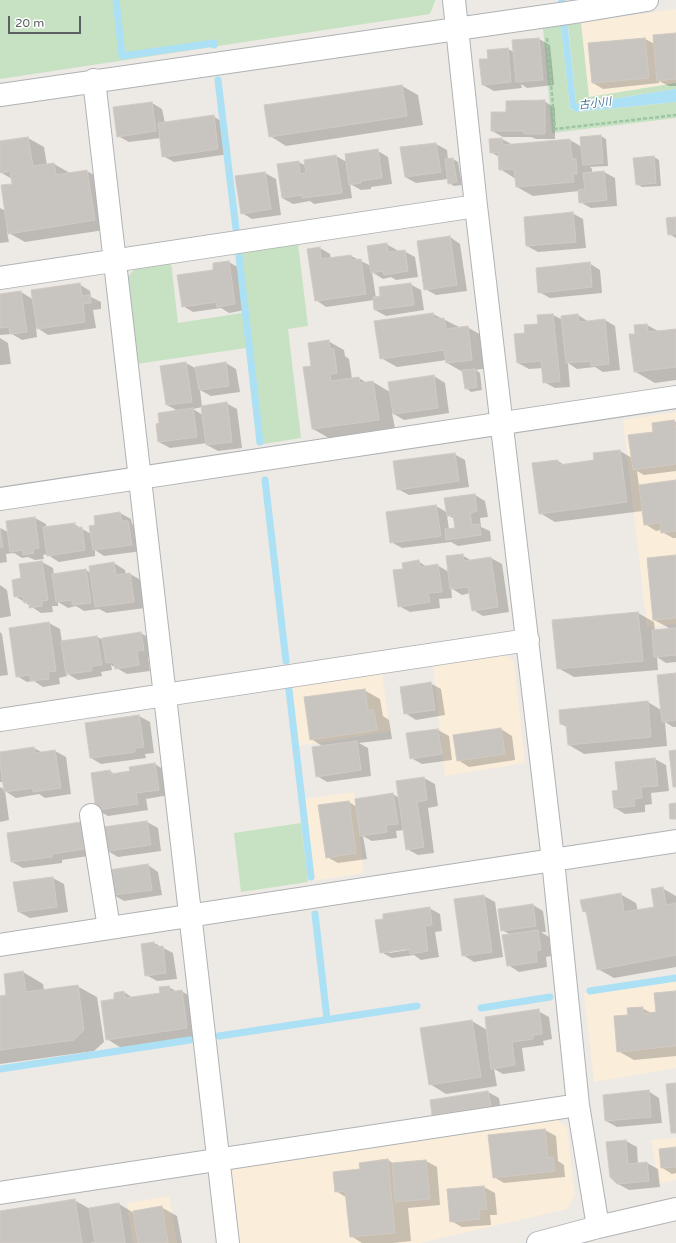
<!DOCTYPE html>
<meta charset="utf-8">
<style>
body{margin:0}
#map{position:relative;width:676px;height:1243px;overflow:hidden;background:#ede9e4;font-family:"Varela Round",sans-serif}
canvas{display:block}
.scale{position:absolute;left:8px;top:16px;width:73px;height:18px;box-sizing:border-box;border:2px solid #5c6063;border-top:0;padding-left:5px;font-size:12px;line-height:14px;white-space:nowrap;color:#5c6063;-webkit-text-stroke:3px #fff;paint-order:stroke}
</style>
<div id="map">
<canvas width="676" height="1243"></canvas>
<div class="scale">20 m</div>
</div>
<script>
const context = document.querySelector('canvas').getContext('2d');
context.lineJoin = 'round';
function paint(path, color) { context.fillStyle = color; context.fill(path, 'evenodd'); }
const poly = rows => new Path2D(rows.map(r => 'M' + r).join(''));
function strokePath(path, color, width, dash) { context.strokeStyle = color; context.lineWidth = width; context.lineCap = dash ? 'butt' : 'round'; context.setLineDash(dash || []); context.stroke(path); }
function drawText(font, color, halo, rows, align = 'center') {
  context.font = font + ' "Varela Round","Noto Sans JP",sans-serif'; context.lineWidth = 3; context.setLineDash([]); context.textBaseline = 'middle'; context.strokeStyle = halo; context.fillStyle = color; for (const [text, x, y, turn = 0] of rows) {
    context.save(); context.translate(x, y); context.rotate((+turn || 0) * Math.PI / 180); context.textAlign = isNaN(turn) ? turn : align; if (halo) context.strokeText(text, 0, 0); context.fillText(text, 0, 0); context.restore();
  }
}
paint(poly([
 [676,9,676,83,589,97,581,23],
 [676,412,676,624,647,627,623,420],
 [503,653,514,662,525,763,445,776,433,665],
 [382,673,390,731,298,746,291,687],
 [354,792,364,873,313,881,304,799],
 [676,979,676,1068,594,1082,584,993],
 [554,1118,567,1127,575,1196,567,1209,420,1243,240,1243,231,1167],
 [676,1138,676,1180,659,1184,651,1140],
 [169,1196,177,1243,133,1243,127,1203]
]), '#faeedb');
paint(poly([
 [0,0,435,0,435,1,430,14,0,79],
 [581,23,589,97,676,83,676,89,580,104,576,103,568,25],
 [561,26,570,109,577,112,676,102,676,118,552,133,543,28],
 [298,244,308,326,288,329,301,438,257,445,246,348,136,364,126,279,137,266,171,262,178,323,242,313,235,252],
 [301,823,308,882,241,892,234,833]
]), '#c7e2c3');
paint(poly([
 [558,0,565,0,576,103,580,104,676,89,676,102,576,112,570,108]
]), '#abe0f5');
paint(poly([
 [676,34,676,86,669,86,659,81,659,83,603,89,593,83,645,39,655,44],
 [539,39,550,45,554,85,527,88,521,84,522,88,494,91,483,85,489,60,508,49,514,52],
 [402,86,418,95,423,125,286,146,270,136,265,106],
 [544,101,555,108,555,139,536,139,531,137,503,137,492,131,507,113],
 [152,103,162,109,165,123,213,116,224,123,229,154,174,162,163,156,161,138,129,142,118,136],
 [601,136,606,139,608,166,590,167,592,169,592,173,604,172,615,178,617,206,591,208,580,202,579,191,533,196,517,187,516,179,500,169,499,157,491,152,490,140,502,139,513,145,570,140,582,147],
 [28,138,44,147,47,165,54,164,70,173,87,171,103,180,111,229,25,242,7,232,9,242,0,243,0,208,6,211,13,184,12,179,0,172,0,142],
 [436,144,447,150,448,160,453,159,458,162,462,185,454,186,449,183,448,179,416,183,405,177],
 [378,151,388,157,392,184,371,187,371,189,361,190,350,184,352,198,314,204,310,201,293,204,282,198,299,162,306,166,336,156,347,162],
 [654,157,659,160,661,186,642,187,637,184],
 [265,173,276,179,281,215,252,219,242,213,236,177],
 [572,213,583,219,586,248,538,252,527,246],
 [676,218,676,238,669,234],
 [450,237,460,244,467,291,436,295,425,289],
 [386,244,397,250,397,252,404,251,415,257,418,277,396,280,391,277,383,279,372,272,376,298,410,284,421,290,424,310,386,316,375,310,374,300,326,307,316,300,320,248,330,254,331,259,351,256,371,266],
 [229,262,239,268,245,310,229,313,221,308,193,312,183,306,214,271],
 [589,263,600,270,602,293,550,298,539,292],
 [79,284,90,291,91,297,101,302,101,309,93,310,96,328,48,335,36,327,37,337,22,340,12,334,0,335,0,295,21,292,34,300],
 [433,314,461,328,467,327,483,336,488,368,476,370,480,373,482,390,471,392,466,388,463,372,447,363,447,360,397,367,381,358],
 [553,315,563,320,578,315,589,322,605,320,615,326,620,370,603,372,595,367,577,369,568,363,570,387,555,388,544,382,543,368,529,369,518,363,526,334],
 [647,325,660,332,676,330,676,380,655,383,634,371,636,335,635,326],
 [0,338,8,343,11,364,0,365],
 [328,341,344,350,345,356,349,359,352,379,359,378,367,383,373,382,390,392,434,376,445,383,449,413,404,420,392,413,395,428,329,438,313,429,312,367],
 [186,363,197,369,226,363,236,369,240,392,211,396,200,390,202,407,226,403,237,409,242,448,218,451,207,445,207,443,170,448,159,442,178,411,167,405],
 [202,407,203,415,193,409],
 [674,421,676,422,676,471,644,475,637,471,639,486,676,481,676,538,673,538,662,532,661,530,656,531,645,524,643,511,555,522,540,513,558,461,564,465,595,461,620,451,632,458,655,433],
 [454,454,465,460,469,487,409,495,398,489],
 [475,495,485,501,488,517,480,518,481,527,490,531,491,541,458,546,451,542,402,548,391,542,436,506,448,513],
 [447,515,455,519,456,529,449,530],
 [120,513,131,519,132,524,138,528,142,551,104,556,95,550,95,556,59,562,48,555,48,554,43,555,44,559,35,560,28,557,22,558,14,553,6,554,7,562,0,563,0,528,8,532,35,518,46,524,46,528,74,524,91,534,97,526],
 [462,555,472,561,491,558,502,564,509,612,483,616,473,610,470,593,462,595,451,588,452,598,439,599,440,608,410,612,399,606,404,570,418,561,427,567,437,565,449,572],
 [676,556,676,662,666,663,657,657,658,670,574,677,558,668,638,613,654,622,655,631,671,629,654,620],
 [42,562,53,568,54,575,86,570,91,573,114,563,125,570,126,575,130,574,141,580,145,608,107,613,99,609,84,611,76,606,68,608,58,602,58,606,52,606,53,612,41,613,15,596,22,579],
 [0,585,7,590,11,616,0,618,0,623],
 [49,623,60,629,62,642,97,637,104,640,141,633,152,640,154,656,148,657,150,671,127,674,111,665,112,670,101,672,102,676,78,680,66,673,67,676,59,678,60,684,43,687,34,681,27,682,17,676],
 [0,632,2,634,8,675,0,676],
 [676,674,676,727,673,727,665,722,667,746,584,754,569,745,567,727,561,724,648,702,661,710],
 [430,683,441,689,445,715,416,720,405,713],
 [364,690,380,699,383,716,389,720,392,739,359,743,368,748,371,776,327,782,317,776,324,747,311,739],
 [139,716,150,722,154,753,145,754,146,758,101,764,91,758],
 [501,729,512,736,515,760,469,767,458,760],
 [438,730,449,736,452,760,422,764,411,758],
 [34,748,43,753,55,751,66,757,71,794,45,798,39,794,16,798,5,791,9,820,0,822,0,787,5,790,4,782,0,782,0,753],
 [655,759,666,765,669,791,651,793,652,804,645,805,645,812,625,814,615,808,619,791,616,763],
 [155,764,166,771,169,795,146,799,148,810,108,816,97,810,110,771,116,775,131,772],
 [424,778,435,784,438,806,428,808,434,853,418,855,407,849,404,830,396,831,397,838,372,841,363,836,367,859,338,863,327,857,349,802,357,807,393,794,399,798],
 [147,822,158,828,161,851,118,857,108,851,104,828],
 [80,823,91,829,95,855,62,860,62,863,23,868,12,862],
 [148,865,158,872,162,895,124,901,114,895],
 [53,878,64,884,68,912,30,918,19,912],
 [662,888,676,896,676,967,614,978,598,969,588,914,583,911,620,894,636,903,638,911,655,907],
 [484,896,495,902,503,957,474,962,463,955],
 [533,905,543,911,546,932,541,932,549,937,551,956,546,957,547,967,519,972,508,965,511,935,502,930],
 [429,908,440,914,442,931,435,932,439,957,421,960,414,955,392,958,381,952],
 [414,947,414,949,389,953,389,950],
 [154,943,173,953,177,979,157,981,146,975],
 [23,972,43,984,44,990,77,986,97,997,104,1042,94,1051,0,1064,0,997,7,995],
 [169,987,177,992,181,991,197,1000,203,1037,123,1049,107,1039,115,1000,124,992,133,998,161,994],
 [676,992,676,1056,634,1060,618,1051,629,1016,642,1008,653,1014,657,1013],
 [538,1011,549,1017,552,1039,543,1041,544,1045,522,1048,525,1071,503,1074,494,1069,497,1086,446,1094,430,1084,422,1029,472,1021,487,1030],
 [648,1091,659,1098,662,1123,617,1127,606,1121],
 [488,1092,499,1098,501,1112,444,1121,433,1115],
 [545,1130,556,1136,558,1161,564,1165,565,1177,504,1183,494,1177,489,1135],
 [626,1141,637,1147,638,1164,647,1163,658,1169,660,1187,629,1190,618,1184],
 [676,1148,676,1173,672,1174,661,1167],
 [388,1160,394,1164,426,1161,437,1167,440,1205,408,1208,411,1241,393,1243,362,1243,351,1236,347,1198,336,1191,361,1170],
 [484,1187,495,1193,497,1215,490,1215,491,1225,462,1227,451,1221],
 [74,1200,90,1209,119,1204,134,1213,161,1207,177,1216,182,1243,0,1243,0,1212]
]), '#0003');
strokePath(poly([
 [116,0,122,56,214,43,214,45],
 [218,80,236,229],
 [239,256,260,442],
 [265,480,286,661],
 [289,690,311,877],
 [315,914,327,1019],
 [590,991,676,978],
 [481,1008,550,997],
 [219,1036,417,1006],
 [0,1069,190,1040]
]), '#abe0f5', 7);
const building = poly([
 [676,33,676,79,657,81,653,35,676,33],
 [539,38,543,80,516,82,512,40,539,38],
 [645,38,649,78,592,83,588,43,645,38],
 [508,48,511,82,482,85,479,59,488,59,487,50,508,48],
 [402,85,407,116,269,137,264,105,402,85],
 [545,100,545,134,524,134,524,131,491,131,491,112,506,112,506,101,545,100],
 [152,102,156,131,117,137,113,107,152,102],
 [214,115,218,149,162,157,158,123,214,115],
 [601,135,603,163,583,165,580,137,601,135],
 [28,137,33,166,54,163,56,175,87,170,95,220,8,234,1,185,12,184,10,171,0,173,0,141,28,137],
 [502,138,503,145,570,139,572,159,576,159,577,174,573,174,574,182,516,187,514,169,499,170,498,152,490,153,489,139,502,138],
 [436,143,441,172,405,177,400,147,436,143],
 [378,149,382,178,361,181,361,183,349,185,345,154,378,149],
 [336,155,342,193,302,198,302,195,282,198,277,164,299,161,300,174,306,173,304,160,336,155],
 [654,156,656,183,636,185,633,158,654,156],
 [453,158,457,182,448,184,445,159,453,158],
 [604,171,607,200,579,203,578,190,585,189,583,173,604,171],
 [265,172,271,209,241,214,235,176,265,172],
 [573,212,576,242,526,246,524,217,573,212],
 [676,217,676,234,668,235,666,218,676,217],
 [450,236,457,285,424,290,417,241,450,236],
 [387,243,388,252,405,250,408,271,384,275,383,271,371,273,367,246,387,243],
 [320,247,321,259,351,255,351,260,361,259,366,294,315,301,307,249,320,247],
 [229,261,235,304,217,307,216,302,182,307,177,275,213,270,213,263,229,261],
 [590,262,592,287,538,293,536,268,590,262],
 [80,283,82,296,90,295,91,303,83,304,85,322,37,329,31,290,80,283],
 [411,283,414,305,374,310,373,297,380,296,379,287,411,283],
 [21,291,27,332,10,334,9,327,0,328,0,294,21,291],
 [433,313,434,319,444,318,446,329,468,326,472,360,446,363,444,350,380,359,374,321,433,313],
 [553,314,560,381,543,383,541,361,517,363,514,334,525,333,524,325,538,324,537,315,553,314],
 [578,314,579,322,605,319,609,364,591,366,591,361,566,363,561,316,578,314],
 [647,324,648,332,676,329,676,367,634,372,629,334,635,334,634,325,647,324],
 [329,340,330,349,334,349,337,373,330,374,331,381,359,377,360,383,373,381,379,420,312,429,303,367,311,366,308,343,329,340],
 [186,362,192,402,166,405,160,366,186,362],
 [226,362,229,386,199,390,195,367,226,362],
 [475,369,477,387,465,389,462,370,475,369],
 [434,375,438,408,393,414,388,382,434,375],
 [227,402,232,442,206,445,201,406,227,402],
 [193,408,197,437,158,442,156,424,159,423,158,413,193,408],
 [674,420,676,429,676,464,633,470,628,435,653,432,652,423,674,420],
 [620,450,627,502,539,514,532,463,558,460,559,465,594,460,593,453,620,450],
 [455,453,459,481,397,490,393,461,455,453],
 [676,480,676,531,661,533,660,523,644,525,639,485,676,480],
 [475,494,477,511,470,513,472,525,479,524,481,535,446,540,445,529,455,528,453,515,447,516,444,498,475,494],
 [436,505,441,536,390,543,386,512,436,505],
 [120,512,122,521,128,521,132,545,93,550,89,526,95,525,94,516,120,512],
 [35,517,39,548,33,549,34,553,23,555,22,550,10,552,6,521,35,517],
 [75,523,75,528,82,527,85,550,47,556,43,527,75,523],
 [0,529,3,547,0,547,0,529],
 [463,554,464,561,491,557,498,607,472,611,468,587,450,589,446,556,463,554],
 [676,555,676,618,653,620,647,558,676,555],
 [419,560,420,567,438,564,442,592,428,593,430,602,398,607,393,570,403,569,402,563,419,560],
 [42,561,48,600,42,601,42,606,29,608,29,602,24,603,23,596,14,597,12,580,21,578,19,564,42,561],
 [114,562,116,575,130,573,134,602,95,607,89,566,114,562],
 [86,569,91,603,72,605,72,600,56,602,52,574,86,569],
 [638,612,643,661,557,669,552,620,638,612],
 [49,622,56,671,48,672,49,679,31,681,30,675,16,677,9,628,49,622],
 [676,628,676,655,654,657,652,630,676,628],
 [141,632,144,650,137,651,139,665,115,669,114,662,106,663,102,638,141,632],
 [97,636,102,665,91,666,92,671,66,674,61,641,97,636],
 [676,673,676,720,662,722,657,675,676,673],
 [431,682,435,710,404,714,400,687,431,682],
 [365,689,368,710,374,710,377,730,310,740,304,697,365,689],
 [648,701,651,737,568,745,566,724,560,724,559,710,648,701],
 [139,715,144,747,135,748,135,752,90,758,85,723,139,715],
 [501,728,505,754,457,761,453,735,501,728],
 [438,729,442,754,410,759,406,733,438,729],
 [357,741,361,770,316,777,312,747,357,741],
 [34,747,35,753,55,750,61,788,33,792,33,788,4,792,0,762,0,752,34,747],
 [676,750,676,787,673,787,669,751,676,750],
 [655,758,658,786,641,787,642,798,634,799,635,806,614,808,612,791,618,790,615,762,655,758],
 [155,763,159,790,136,793,138,804,96,810,91,773,110,770,111,774,130,771,129,767,155,763],
 [424,777,427,800,417,802,424,847,406,850,396,781,424,777],
 [393,793,398,824,386,825,387,832,360,836,355,799,393,793],
 [349,801,356,853,326,858,318,805,349,801],
 [676,803,676,819,670,819,669,804,676,803],
 [147,821,151,845,107,851,103,827,147,821],
 [81,822,84,849,52,854,52,857,11,862,7,833,81,822],
 [148,864,152,890,113,895,109,870,148,864],
 [53,877,57,907,18,912,13,882,53,877],
 [663,887,666,905,676,903,676,955,597,970,586,911,583,912,580,900,621,893,624,912,654,907,651,889,663,887],
 [484,895,492,952,462,956,454,899,484,895],
 [533,904,536,926,501,931,498,909,533,904],
 [430,907,432,925,425,926,428,951,410,954,409,949,380,953,375,920,383,919,383,914,430,907],
 [538,930,541,950,536,951,537,962,507,966,502,935,538,930],
 [154,942,155,947,163,946,166,973,145,976,141,944,154,942],
 [23,971,26,992,78,985,84,1030,74,1040,0,1050,0,996,6,995,4,974,23,971],
 [169,986,170,992,182,990,187,1028,106,1040,101,1001,114,999,114,993,124,991,125,998,160,993,159,987,169,986],
 [676,991,676,1046,617,1052,614,1016,628,1015,627,1008,643,1007,643,1014,656,1012,654,993,676,991],
 [539,1009,542,1034,533,1035,533,1039,512,1042,515,1065,491,1069,485,1017,539,1009],
 [472,1020,481,1077,429,1085,420,1028,472,1020],
 [676,1083,676,1133,671,1133,666,1084,676,1083],
 [649,1090,651,1117,605,1121,603,1095,649,1090],
 [488,1091,491,1106,432,1115,430,1100,488,1091],
 [545,1129,548,1158,553,1157,555,1171,493,1178,488,1135,545,1129],
 [626,1140,628,1164,647,1162,649,1181,617,1184,610,1177,606,1142,626,1140],
 [676,1147,676,1167,661,1168,659,1149,676,1147],
 [388,1159,395,1233,350,1237,345,1191,335,1192,333,1172,360,1169,359,1163,388,1159],
 [426,1160,430,1199,395,1202,392,1163,426,1160],
 [484,1186,487,1209,479,1210,480,1219,450,1222,447,1189,484,1186],
 [75,1199,82,1243,0,1243,0,1211,75,1199],
 [119,1203,125,1243,91,1243,95,1242,89,1208,119,1203],
 [162,1206,168,1243,138,1243,133,1211,162,1206]
]);
paint(building, '#c8c4c0');
strokePath(building, '#d1cac3', 1);
const minor = poly([
 [454,0,476,206,553,860,578,1105,598,1227],
 [94,80,228,1243],
 [0,95,574,12,647,0],
 [0,278,476,206],
 [0,499,676,397],
 [0,720,528,640],
 [91,815,109,928],
 [0,945,676,841],
 [0,1193,578,1105],
 [538,1243,598,1227,676,1209]
]);
strokePath(minor, '#afb2b5', 24);
strokePath(poly([
 [547,38,555,129,676,115]
]), '#9ec4a3', 2.5, [4, 2]);
strokePath(minor, '#fff', 22);
drawText('italic 11px', '#437795', '#fff', [
 ["古小川",595,104,-7]
]);
</script>
